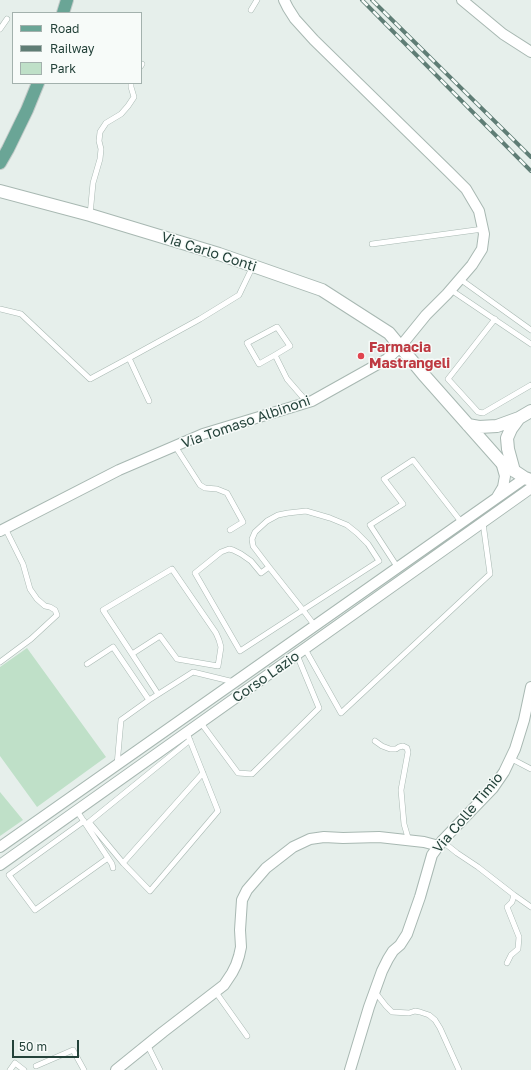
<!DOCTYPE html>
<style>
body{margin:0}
#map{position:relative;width:531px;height:1070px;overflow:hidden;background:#e6efeb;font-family:"Golos Text",sans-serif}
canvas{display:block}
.legend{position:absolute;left:12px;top:12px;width:130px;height:72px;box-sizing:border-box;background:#f7fbf9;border:1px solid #a3b1ad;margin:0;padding:5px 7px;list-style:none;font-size:12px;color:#24423a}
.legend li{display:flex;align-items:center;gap:8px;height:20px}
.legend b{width:20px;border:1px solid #a3b1ad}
.scale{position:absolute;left:12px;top:1040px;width:67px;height:18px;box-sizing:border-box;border:2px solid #24423a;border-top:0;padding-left:5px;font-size:12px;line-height:14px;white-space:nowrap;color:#24423a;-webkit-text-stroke:3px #f7fbf9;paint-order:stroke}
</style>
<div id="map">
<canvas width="531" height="1070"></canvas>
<ul class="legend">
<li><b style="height:5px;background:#6aa596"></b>Road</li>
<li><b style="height:5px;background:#5f7d75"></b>Railway</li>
<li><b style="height:11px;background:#bfe0c8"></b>Park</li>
</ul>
<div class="scale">50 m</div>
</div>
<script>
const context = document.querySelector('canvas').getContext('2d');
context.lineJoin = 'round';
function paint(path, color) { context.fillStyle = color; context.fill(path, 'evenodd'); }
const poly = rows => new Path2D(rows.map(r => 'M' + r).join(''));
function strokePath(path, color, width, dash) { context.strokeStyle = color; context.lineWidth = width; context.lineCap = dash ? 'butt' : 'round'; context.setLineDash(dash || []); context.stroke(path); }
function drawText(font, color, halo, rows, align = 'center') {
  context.font = font + ' "Golos Text",sans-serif'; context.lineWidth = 3; context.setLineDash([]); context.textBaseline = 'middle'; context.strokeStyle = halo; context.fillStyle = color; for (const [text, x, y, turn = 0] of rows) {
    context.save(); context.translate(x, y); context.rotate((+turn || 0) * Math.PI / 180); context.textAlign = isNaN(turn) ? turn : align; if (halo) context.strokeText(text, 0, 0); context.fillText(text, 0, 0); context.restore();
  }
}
paint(poly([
 [27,648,106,757,37,807,0,756,0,667],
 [0,792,23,820,0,836]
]), '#bfe0c8');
const service = poly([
 [251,10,257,0],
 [0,29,7,19],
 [141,66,142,64],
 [90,215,93,183,100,159,101,149,99,141,100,132,106,123,121,114,128,106,134,97,131,87,131,83],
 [372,244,483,229],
 [460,279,531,330],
 [451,290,531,344],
 [0,309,21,314,90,379,129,358],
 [495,319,448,379,478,412,483,413,531,385],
 [275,355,290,346,277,327,247,343,259,364,275,355,287,379,307,402],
 [149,401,129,358,200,319,239,295,253,266],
 [175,446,200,485,205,488,217,489,227,493,243,522,230,530],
 [269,567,261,573,251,561,241,554,233,550,229,549,221,552,195,573,240,651,303,610,379,561,368,544,357,533,347,525,330,518,306,511,288,513,278,515,267,521,255,532,252,539,253,546,269,567,303,610,315,626],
 [398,568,370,525,403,504,384,479,413,460,462,523],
 [305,649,341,713,490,574,483,523],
 [132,654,160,636,177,659,218,666,221,647,219,640,216,633,172,569,103,610,132,654,158,694],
 [0,662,31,639,57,615,55,610,50,607,45,606,37,599,30,589,23,564,5,528],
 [87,664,113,647,149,700],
 [201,723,238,773,252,774,319,708,297,655],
 [187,733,218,811,150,891,123,863,203,773],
 [375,741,382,746,390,749,396,749,399,747,403,746,407,748,408,752,401,790,404,824,409,841],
 [510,758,531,769],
 [117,765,121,720,149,700,193,672,234,682],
 [77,811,112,864,113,868],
 [84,821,9,875,35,910,108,858],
 [442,841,457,853,478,867,514,895,512,902,507,907,519,937,518,949,511,955,507,963],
 [123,863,89,822,190,740],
 [514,895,531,907],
 [215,991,247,1036],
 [375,992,386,1006,392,1012,409,1013,415,1011,420,1012,429,1015,435,1020,440,1028,459,1070],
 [147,1044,160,1070],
 [36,1066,73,1050,84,1070],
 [10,1070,15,1063,24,1070]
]);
const minor = poly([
 [462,0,503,34,531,52],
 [497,497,503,487,505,476,501,462],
 [0,531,119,470,203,434,312,401,387,359,400,347,426,315,447,294,472,265,482,249,484,234,479,211,466,189,449,172,314,40,295,19,288,8,284,0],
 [0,847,525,478],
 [0,865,531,488],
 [116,1070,163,1032,224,985,232,973,236,965,239,956,241,947,240,930,242,900,247,890,266,868,293,847,310,839,324,837,343,838,379,837,424,842,439,846],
 [350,1070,369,1007,382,971,388,959,393,951,400,945,407,934,420,897,432,855,442,841,493,788,504,772,515,749,524,720,531,687]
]);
const tertiary = poly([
 [0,191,90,215,219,254,322,290,389,333,423,374,501,462,525,478,531,480],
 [468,425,479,427,497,426,519,418,531,411],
 [514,471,508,449,507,438,511,429,519,418]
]);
const primary = poly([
 [63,13,67,0],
 [0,163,8,149,27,110,38,83]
]);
strokePath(service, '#a8b8b2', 6);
strokePath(minor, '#a8b8b2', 12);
strokePath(tertiary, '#a8b8b2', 14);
strokePath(primary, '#c2cac8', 14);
strokePath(service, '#fff', 5);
strokePath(minor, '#fff', 10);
strokePath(tertiary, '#fff', 12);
strokePath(primary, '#6aa596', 12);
const rail = poly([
 [362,0,531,171],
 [372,0,531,157]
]);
strokePath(rail, '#5f7d75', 4);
strokePath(rail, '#f7fbf9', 2.5, [8]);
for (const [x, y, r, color] of [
 [361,356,4,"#e0444e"]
]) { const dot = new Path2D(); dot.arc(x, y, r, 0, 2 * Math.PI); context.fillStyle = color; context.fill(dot); strokePath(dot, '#f7fbf9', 1.5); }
drawText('14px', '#24423a', '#f7fbf9', [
 ["Via Carlo Conti",209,252,18],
 ["Via Tomaso Albinoni",246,422,-19],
 ["Corso Lazio",266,677,-35],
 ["Via Colle Timio",468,813,-50]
]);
drawText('bold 14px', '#be3a42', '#f7fbf9', [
 ["Farmacia",369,348],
 ["Mastrangeli",369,364]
], 'left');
</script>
